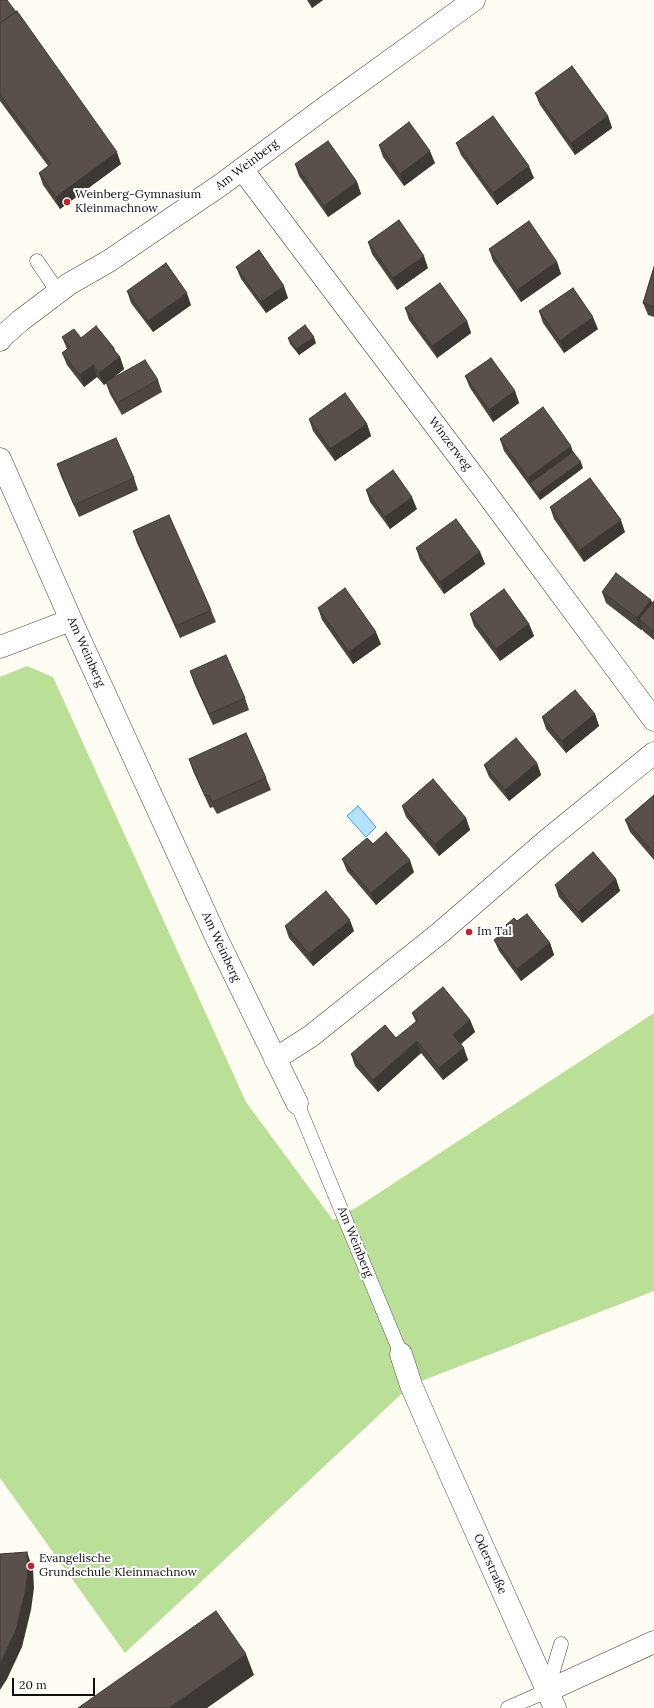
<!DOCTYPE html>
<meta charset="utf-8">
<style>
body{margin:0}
#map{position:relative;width:654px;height:1708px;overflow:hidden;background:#fffcf3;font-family:Lora,serif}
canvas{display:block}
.scale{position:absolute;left:12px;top:1678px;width:83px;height:18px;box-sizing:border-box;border:2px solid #101010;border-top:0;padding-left:5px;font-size:12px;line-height:14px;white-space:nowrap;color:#101010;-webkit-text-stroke:3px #fff;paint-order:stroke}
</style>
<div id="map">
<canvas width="654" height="1708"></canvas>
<div class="scale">20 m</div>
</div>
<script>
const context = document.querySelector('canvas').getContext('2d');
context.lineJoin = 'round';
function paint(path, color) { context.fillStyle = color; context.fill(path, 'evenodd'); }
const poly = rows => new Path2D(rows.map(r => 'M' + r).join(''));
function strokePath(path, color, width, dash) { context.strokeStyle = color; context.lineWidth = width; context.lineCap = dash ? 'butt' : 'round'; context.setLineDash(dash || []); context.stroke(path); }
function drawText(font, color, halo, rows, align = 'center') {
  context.font = font + ' Lora,serif'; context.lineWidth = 4; context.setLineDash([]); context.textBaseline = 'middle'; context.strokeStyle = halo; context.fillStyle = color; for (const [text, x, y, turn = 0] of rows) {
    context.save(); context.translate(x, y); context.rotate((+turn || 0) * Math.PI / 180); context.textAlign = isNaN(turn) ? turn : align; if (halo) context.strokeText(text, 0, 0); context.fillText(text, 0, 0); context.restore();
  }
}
paint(poly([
 [27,666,53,677,246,1102,333,1220,359,1206,654,1013,654,1291,411,1385,125,1653,0,1478,0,677]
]), '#b9e096');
const water = poly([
 [358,806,376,827,366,837,347,816,358,806]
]);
paint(water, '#b3e2fb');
strokePath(water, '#349ad8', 1);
const lane = poly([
 [37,261,58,292],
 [297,1103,401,1354],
 [508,1708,547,1691,561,1644]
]);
const street = poly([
 [242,169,484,490,654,720],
 [0,340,2,337,20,321,69,284,109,261,222,184,323,109,474,0],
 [0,459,71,620,217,939,297,1103],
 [0,647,71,620],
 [275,1059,311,1036,441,932,546,841,654,753],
 [401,1354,411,1385,434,1438,555,1708],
 [547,1691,654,1642]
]);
strokePath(lane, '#434343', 15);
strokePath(street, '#434343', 23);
strokePath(lane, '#fff', 14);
strokePath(street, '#fff', 22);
paint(poly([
 [0,0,121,164,60,209,43,185,39,173,48,166,0,101],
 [307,0,323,0,312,8],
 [535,93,608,116,612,128,575,155,540,105],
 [456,143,534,178,497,205,461,155],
 [379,145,435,163,404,186,383,157],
 [295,164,357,182,361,194,328,217,299,176],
 [368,242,428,268,397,290,372,254],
 [489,249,557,262,561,274,521,302,493,261],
 [236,267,288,298,266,313,241,279],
 [654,267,654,317,648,315,643,303],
 [127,291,191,305,153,332,131,303],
 [405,308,467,321,471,333,437,358,409,320],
 [539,311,598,329,564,353,543,323],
 [62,337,81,338,114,348,115,351,120,357,124,369,112,379,158,380,162,392,122,415,110,394,106,383,104,385,97,377,84,387,67,365,62,353,67,349],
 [288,338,316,343,299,355,290,344],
 [465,376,515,391,519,403,493,422,470,388],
 [309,419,367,424,371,436,335,461,313,431],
 [500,439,583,468,540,500,504,451],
 [57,464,134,478,138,490,79,517,61,476],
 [366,490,417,509,390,529,370,502],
 [550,507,625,532,584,562,554,519],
 [133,531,211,610,216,622,180,638,137,543],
 [416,548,480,552,485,564,444,594,420,560],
 [602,592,651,600,652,603,654,601,654,640,643,631,642,629,641,630,606,603],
 [318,608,381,644,353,664,322,620],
 [470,614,529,624,534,636,500,661,474,626],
 [190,671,245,698,249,710,213,725,194,683],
 [595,714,599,726,566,753,546,729,542,717],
 [189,759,266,778,271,790,217,814,213,807,210,808,193,771],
 [537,763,541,775,509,801,489,777,484,765],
 [654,795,654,860,630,832,625,820],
 [402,806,466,818,470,830,439,856,406,817],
 [373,844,414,872,376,905,347,871,342,859],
 [616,879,620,891,582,923,559,897,555,885],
 [517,921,550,943,554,955,521,981,499,951,494,940,507,929,506,925],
 [285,926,354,931,313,966,289,938],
 [412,1013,470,1020,475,1032,461,1044,468,1060,443,1080,421,1053,378,1092,355,1066,351,1054,396,1038,416,1022]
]), '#4d4540');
paint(poly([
 [309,0,323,0,312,8],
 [608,116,612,128,575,155,571,143],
 [430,151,435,163,404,186,400,174],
 [117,152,121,164,60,209,56,197],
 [529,166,534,178,497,205,493,193],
 [357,182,361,194,328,217,324,206],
 [424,256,428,268,397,290,393,278],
 [557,262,561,274,521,302,517,290],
 [284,286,288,298,266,313,261,302],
 [187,293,191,305,153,332,148,321],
 [593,317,598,329,564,353,560,341],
 [467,321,471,333,437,358,432,346],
 [314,337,316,343,299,355,296,349],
 [114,348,118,359,120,357,124,369,104,385,99,373,113,349],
 [93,365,97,377,84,387,80,375],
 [515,391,519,403,493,422,489,410],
 [367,424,371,436,335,461,330,449],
 [571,446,575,458,530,483,528,478],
 [581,462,583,468,540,500,538,493],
 [412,497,417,509,390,529,385,517],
 [621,520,625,532,584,562,580,550],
 [480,552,485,564,444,594,440,582],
 [651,600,654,608,639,619,642,629,641,630,637,618],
 [529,624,534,636,500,661,496,649],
 [376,632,381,644,353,664,349,652],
 [595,714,599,726,566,753,562,741],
 [537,763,541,775,509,801,505,790],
 [466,818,470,830,439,856,435,844],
 [410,860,414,872,376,905,371,893],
 [616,879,620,891,582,923,578,912],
 [350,920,354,931,313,966,309,954],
 [550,943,554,955,521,981,517,969],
 [470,1020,475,1032,457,1047,453,1035],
 [417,1041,421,1053,378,1092,373,1080],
 [464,1048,468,1060,443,1080,439,1068],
 [27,1552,33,1569,34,1588,31,1610,22,1647,7,1679,0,1690,0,1664],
 [246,1654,254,1675,207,1708,169,1708]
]), '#3e3834');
const building = poly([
 [0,0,7,0,16,12,0,23,0,0],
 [17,11,117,152,56,197,39,173,51,164,0,95,0,23,17,11],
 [572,66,608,116,571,143,535,93,572,66],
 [493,116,529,166,493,193,456,143,493,116],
 [409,122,430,151,400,174,379,145,409,122],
 [328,141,357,182,324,206,295,164,328,141],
 [399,220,424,256,393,278,368,242,399,220],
 [529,221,557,262,517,290,489,249,529,221],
 [259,250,284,286,261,302,236,267,259,250],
 [166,263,187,293,148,321,127,291,166,263],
 [654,267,654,307,643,303,654,267],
 [440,283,467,321,432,346,405,308,440,283],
 [573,288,593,317,560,341,539,311,573,288],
 [305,325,314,337,296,349,288,338,305,325],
 [96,326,114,348,113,349,120,357,99,373,93,365,80,375,62,353,70,347,62,337,74,329,81,338,96,326],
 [491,358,515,391,489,410,465,376,491,358],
 [145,360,158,380,117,403,106,382,145,360],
 [345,393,367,424,330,449,309,419,345,393],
 [543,407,571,446,528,478,500,439,543,407],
 [116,438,134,478,74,505,57,464,116,438],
 [573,452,581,462,538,493,530,483,573,452],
 [393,470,412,497,385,517,366,490,393,470],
 [590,478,621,520,580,550,550,507,590,478],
 [169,515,211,610,176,626,133,531,169,515],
 [456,519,480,552,440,582,416,548,456,519],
 [616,573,651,600,637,618,602,592,616,573],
 [345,588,376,632,349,652,318,608,345,588],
 [504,589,529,624,496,649,470,614,504,589],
 [654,601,654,632,639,619,654,601],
 [226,655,245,698,209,714,190,671,226,655],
 [575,690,595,714,562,741,542,717,575,690],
 [246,733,266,778,212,802,209,795,205,796,189,759,246,733],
 [516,738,537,763,505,790,484,765,516,738],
 [433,779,466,818,435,844,402,806,433,779],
 [654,795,654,853,625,820,654,795],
 [386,832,410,860,371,893,342,859,367,838,373,844,386,832],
 [593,852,616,879,578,912,555,885,593,852],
 [326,891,350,920,309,954,285,926,326,891],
 [527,914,550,943,517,969,494,940,509,929,506,925,514,918,517,921,527,914],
 [443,987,470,1020,453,1035,464,1048,439,1068,417,1041,373,1080,351,1054,385,1025,396,1038,418,1020,412,1013,443,987],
 [27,1552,28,1571,25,1593,16,1630,0,1664,0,1554,27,1552],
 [216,1611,246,1654,169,1708,78,1708,216,1611]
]);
paint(building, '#59504b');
strokePath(building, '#3e3834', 1);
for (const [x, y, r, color] of [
 [67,202,4,"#cc1c28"],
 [469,932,4,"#cc1c28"],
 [31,1566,4,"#cc1c28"]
]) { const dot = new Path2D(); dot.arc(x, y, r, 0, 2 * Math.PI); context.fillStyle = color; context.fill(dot); strokePath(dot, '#fff', 1.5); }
drawText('12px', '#101010', '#fff', [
 ["Am Weinberg",247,165,-37],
 ["Winzerweg",450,444,53],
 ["Am Weinberg",86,652,66],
 ["Am Weinberg",221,947,65],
 ["Am Weinberg",355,1242,68],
 ["Oderstraße",490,1564,66]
]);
drawText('12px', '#101010', '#fff', [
 ["Weinberg-Gymnasium",75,195],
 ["Kleinmachnow",75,209],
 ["Im Tal",477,932],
 ["Evangelische",39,1559],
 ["Grundschule Kleinmachnow",39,1573]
], 'left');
</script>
